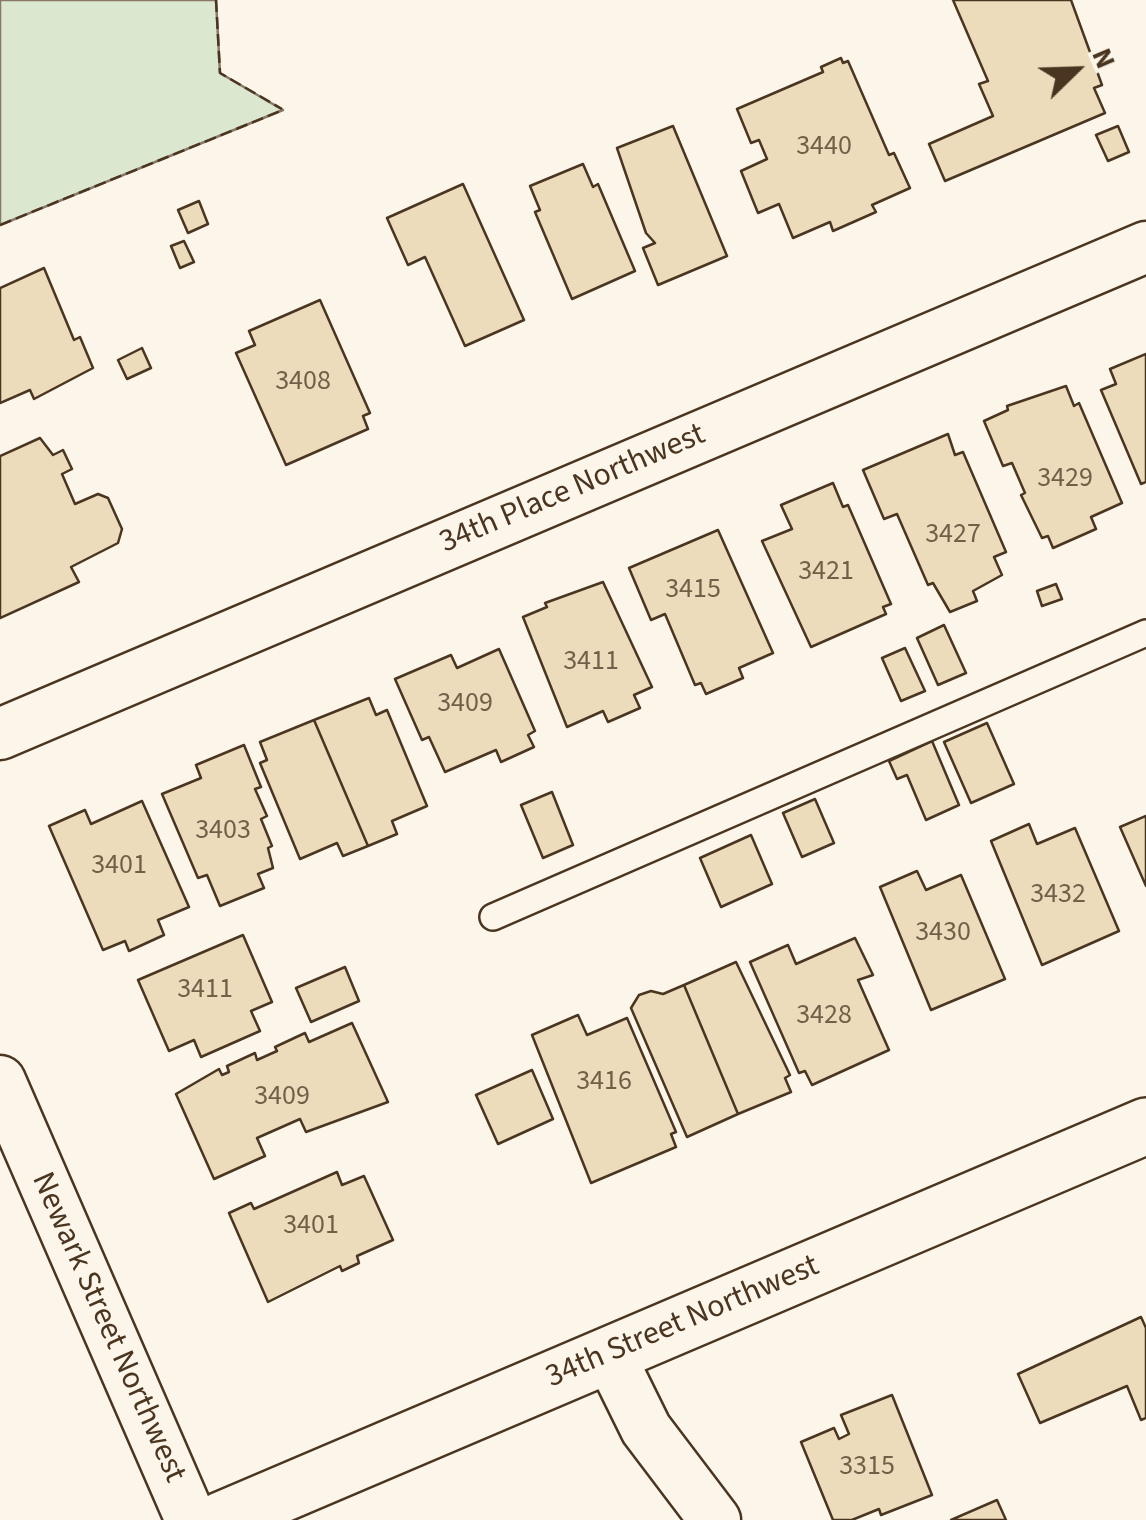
<!DOCTYPE html>
<style>
body{margin:0}
#map{position:relative;width:1146px;height:1520px;overflow:hidden;background:#fbf6e9;font-family:"Source Sans 3",sans-serif}
canvas{display:block}
.north{position:absolute;left:1026px;top:20px;width:100px;height:100px;-webkit-text-stroke:8px #fbf6e9;paint-order:stroke;rotate:67deg;font-size:28px;font-weight:700;line-height:40px;text-align:center;color:#4a3520}
.north::after{content:'';display:block;margin:auto;width:35px;height:45px;background:#4a3520;clip-path:polygon(50% 0,100% 100%,50% 72%,0 100%)}
</style>
<div id="map">
<canvas width="1146" height="1520"></canvas>
<div class="north">N</div>
</div>
<script>
const context = document.querySelector('canvas').getContext('2d');
context.lineJoin = 'round';
function paint(path, color) { context.fillStyle = color; context.fill(path, 'evenodd'); }
const poly = rows => new Path2D(rows.map(r => 'M' + r).join(''));
function strokePath(path, color, width, dash) { context.strokeStyle = color; context.lineWidth = width; context.lineCap = dash ? 'butt' : 'round'; context.setLineDash(dash || []); context.stroke(path); }
function drawText(font, color, halo, rows, align = 'center') {
  context.font = font + ' "Source Sans 3",sans-serif'; context.lineWidth = 8; context.setLineDash([]); context.textBaseline = 'middle'; context.strokeStyle = halo; context.fillStyle = color; for (const [text, x, y, turn = 0] of rows) {
    context.save(); context.translate(x, y); context.rotate((+turn || 0) * Math.PI / 180); context.textAlign = isNaN(turn) ? turn : align; if (halo) context.strokeText(text, 0, 0); context.fillText(text, 0, 0); context.restore();
  }
}
const green = poly([
 [0,0,216,0,220,73,283,110,0,225,0,0]
]);
paint(green, '#dce7d0');
strokePath(green, '#887966', 2.5);
const building = poly([
 [953,0,1071,0,1102,85,1094,88,1105,113,945,181,929,144,993,116,979,84,988,81,953,0],
 [841,58,843,63,848,61,889,155,894,153,910,188,872,205,876,212,833,231,830,222,793,238,779,204,758,213,741,171,767,159,759,140,751,143,737,109,823,72,821,67,841,58],
 [673,126,727,256,658,285,643,248,655,243,646,233,617,148,673,126],
 [1118,126,1129,152,1108,161,1096,135,1118,126],
 [583,164,593,187,598,184,635,271,572,299,535,212,540,210,530,186,583,164],
 [463,184,524,320,465,346,425,257,408,265,387,218,463,184],
 [199,201,208,224,188,233,178,210,199,201],
 [184,241,194,262,180,268,171,246,184,241],
 [44,268,74,340,80,337,93,368,34,399,30,390,0,403,0,288,44,268],
 [320,300,370,413,363,416,368,429,286,465,236,353,255,345,249,331,320,300],
 [142,348,151,368,127,379,118,360,142,348],
 [1146,354,1146,482,1141,484,1101,390,1116,384,1110,369,1146,354],
 [1066,386,1074,406,1079,403,1122,503,1091,517,1096,529,1053,548,1048,536,1042,538,1021,495,1025,493,1012,463,1003,466,984,421,1008,410,1007,406,1066,386],
 [948,434,955,455,963,452,1006,552,994,557,1002,575,973,591,977,601,950,612,933,583,928,585,897,514,884,519,863,470,948,434],
 [40,438,53,455,63,450,72,469,62,474,75,504,98,494,108,498,122,529,118,543,71,567,79,582,0,618,0,456,40,438],
 [833,483,843,507,848,505,891,604,883,607,886,614,811,647,762,541,792,529,781,505,833,483],
 [718,530,773,653,739,668,743,678,706,694,701,683,695,685,665,614,651,620,629,568,718,530],
 [603,582,652,687,634,695,640,708,608,722,603,711,567,727,523,617,547,607,545,603,603,582],
 [1056,584,1062,599,1042,606,1037,591,1056,584],
 [944,625,966,673,938,685,917,638,944,625],
 [905,648,925,691,901,701,882,658,905,648],
 [499,649,535,731,528,735,534,747,501,762,496,750,445,772,429,737,422,740,395,679,451,655,457,668,499,649],
 [369,698,376,715,387,710,427,806,392,821,397,834,368,846,314,720,369,698],
 [314,720,368,846,343,856,337,843,300,859,260,763,267,760,260,742,314,720],
 [987,723,1014,784,971,803,944,742,987,723],
 [932,741,959,805,926,820,907,775,897,779,889,761,932,741],
 [244,745,261,787,255,789,267,816,261,819,272,846,268,848,273,868,258,874,264,888,220,906,207,875,198,878,162,794,201,778,196,765,244,745],
 [552,792,573,845,543,858,521,805,552,792],
 [815,799,834,843,802,857,783,813,815,799],
 [142,801,189,907,158,920,164,935,129,951,125,941,103,950,49,826,85,810,91,824,142,801],
 [1146,816,1146,886,1120,827,1146,816],
 [1029,824,1037,844,1075,828,1119,931,1042,965,991,841,1029,824],
 [751,835,772,884,721,907,700,858,751,835],
 [917,871,926,890,961,875,1005,979,931,1010,880,887,917,871],
 [243,935,272,1002,251,1011,260,1031,201,1057,194,1040,169,1051,138,980,243,935],
 [855,938,873,975,858,980,889,1050,812,1085,805,1071,799,1073,750,962,788,945,796,964,855,938],
 [736,962,790,1075,785,1078,791,1092,738,1114,684,985,736,962],
 [345,967,359,1001,311,1022,296,988,345,967],
 [684,985,738,1114,687,1137,631,1008,639,995,651,991,663,994,684,985],
 [578,1015,587,1035,627,1018,676,1132,671,1134,676,1147,591,1183,532,1035,578,1015],
 [352,1023,388,1102,306,1132,300,1119,257,1138,265,1156,214,1179,176,1094,219,1069,222,1075,229,1072,227,1066,255,1053,257,1060,277,1051,275,1047,305,1033,309,1042,352,1023],
 [532,1070,553,1119,498,1144,476,1095,532,1070],
 [337,1172,342,1185,364,1176,393,1240,357,1256,359,1263,342,1271,340,1266,268,1302,229,1213,251,1203,254,1209,337,1172],
 [1141,1317,1146,1328,1146,1418,1141,1420,1127,1386,1040,1423,1018,1374,1141,1317],
 [892,1395,932,1495,881,1515,879,1509,852,1520,833,1520,801,1442,834,1428,839,1439,849,1434,841,1415,892,1395],
 [997,1500,1006,1520,951,1520,997,1500]
]);
paint(building, '#ecdcbc');
strokePath(building, '#4a3520', 2.5);
const lane = poly([
 [493,917,1146,633]
]);
const street = poly([
 [0,734,1146,247],
 [0,1081,191,1520],
 [609,1354,646,1429,715,1520]
]);
const secondary = poly([
 [221,1520,1146,1126]
]);
strokePath(lane, '#4a3520', 30);
strokePath(street, '#4a3520', 55);
strokePath(secondary, '#4a3520', 60);
strokePath(lane, '#fbf6e9', 25);
strokePath(street, '#fbf6e9', 50);
strokePath(secondary, '#fbf6e9', 55);
strokePath(poly([
 [216,0,220,73,282,109],
 [0,225,283,110]
]), '#4a3520', 2.5, [12, 5]);
drawText('28px', '#725f47', null, [
 ["3440",824,148],
 ["3408",303,383],
 ["3429",1065,480],
 ["3427",953,536],
 ["3421",826,573],
 ["3415",693,591],
 ["3411",591,663],
 ["3409",465,705],
 ["3403",223,832],
 ["3401",119,867],
 ["3432",1058,896],
 ["3430",943,934],
 ["3411",205,991],
 ["3428",824,1017],
 ["3416",604,1083],
 ["3409",282,1098],
 ["3401",311,1227],
 ["3315",867,1468]
]);
drawText('32px', '#4a3520', '#fbf6e9', [
 ["34th Place Northwest",573,490,-23],
 ["34th Street Northwest",683,1323,-23],
 ["Newark Street Northwest",107,1328,66]
]);
</script>
